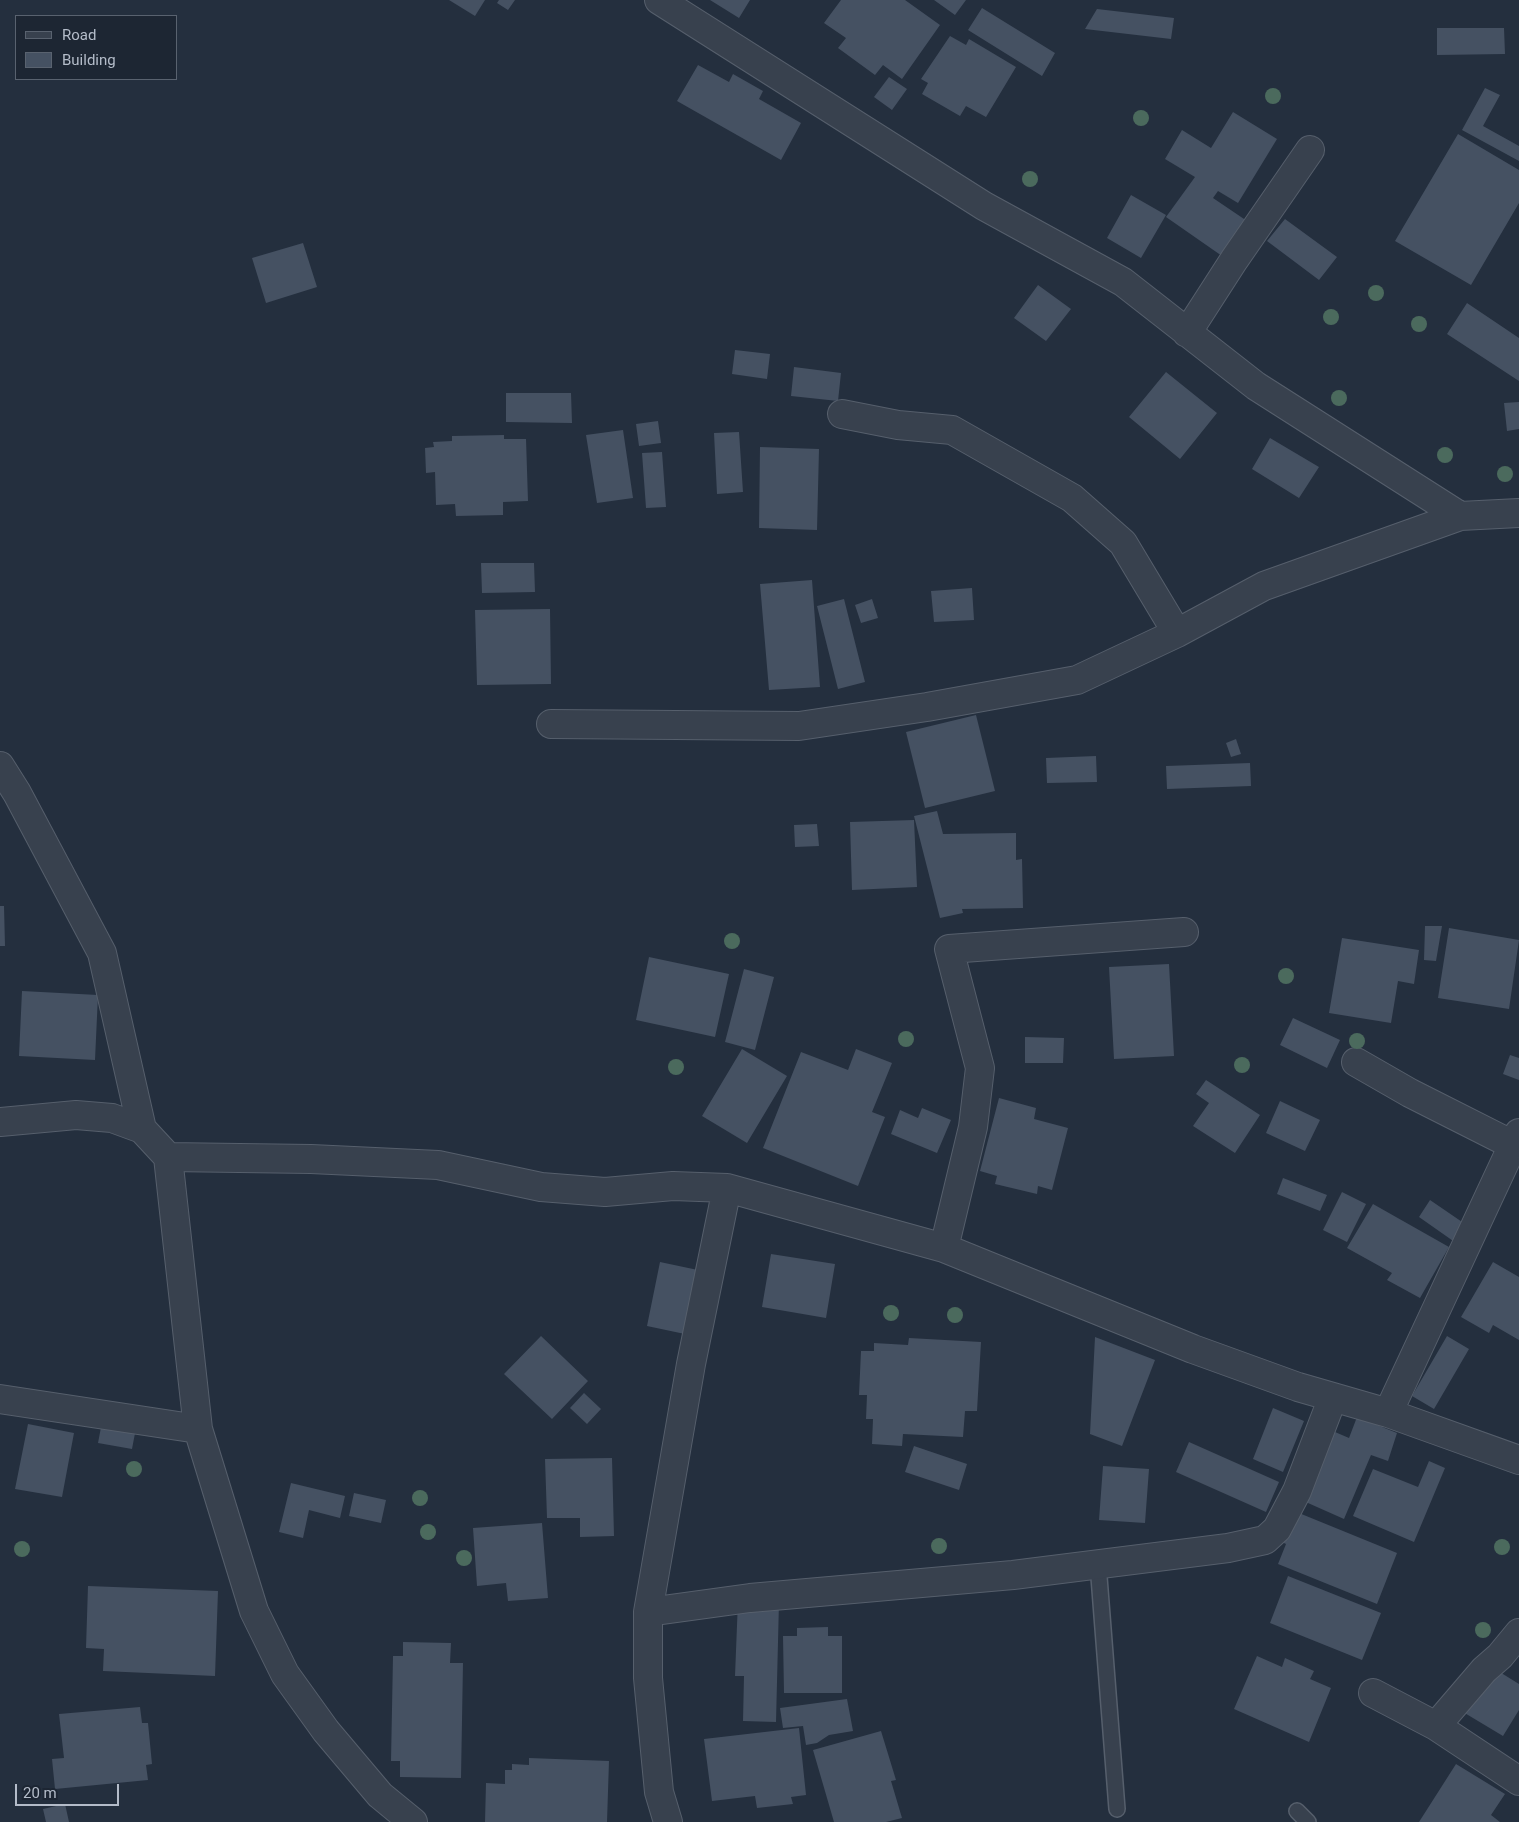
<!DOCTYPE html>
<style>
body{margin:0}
#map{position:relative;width:1519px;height:1822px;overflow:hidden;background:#242f3e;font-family:Roboto,sans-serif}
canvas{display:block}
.legend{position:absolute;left:15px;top:15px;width:162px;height:65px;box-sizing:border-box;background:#1d2633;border:1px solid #59626f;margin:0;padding:6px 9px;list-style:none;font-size:15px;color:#b4bcc9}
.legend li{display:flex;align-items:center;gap:10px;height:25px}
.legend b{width:25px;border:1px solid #59626f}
.scale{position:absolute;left:15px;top:1784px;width:104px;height:22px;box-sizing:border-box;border:2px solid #b4bcc9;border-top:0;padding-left:6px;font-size:15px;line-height:18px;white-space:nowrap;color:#b4bcc9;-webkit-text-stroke:4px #1d2633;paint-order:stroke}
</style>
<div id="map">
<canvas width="1519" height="1822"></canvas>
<ul class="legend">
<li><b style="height:6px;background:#38414e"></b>Road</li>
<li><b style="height:14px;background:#455162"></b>Building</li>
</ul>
<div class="scale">20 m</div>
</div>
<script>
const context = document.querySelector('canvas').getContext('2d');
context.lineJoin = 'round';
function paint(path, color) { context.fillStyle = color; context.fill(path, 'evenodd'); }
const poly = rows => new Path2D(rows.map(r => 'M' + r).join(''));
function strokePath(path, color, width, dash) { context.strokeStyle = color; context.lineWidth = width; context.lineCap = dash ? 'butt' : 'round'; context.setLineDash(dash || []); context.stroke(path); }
paint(poly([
 [449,0,485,0,475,16],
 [499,0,515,0,508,10,497,3],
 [710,0,750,0,739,18],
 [841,0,905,0,940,25,902,79,883,65,875,75,838,48,846,38,824,23],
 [934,0,966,0,955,15],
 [982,8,1055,53,1042,76,968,30],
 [1097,9,1174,18,1171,39,1085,29],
 [1437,28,1504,28,1505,54,1437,55],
 [950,36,966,45,969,39,1016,67,986,117,966,106,960,116,922,94,928,83,921,79],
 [698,65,729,82,733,74,763,91,759,99,801,123,781,160,677,101],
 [889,77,907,89,892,110,874,97],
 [1485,88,1500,95,1483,126,1519,146,1519,161,1462,130],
 [1233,112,1277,139,1238,203,1218,191,1213,198,1247,221,1222,256,1166,217,1195,177,1165,159,1182,130,1211,148],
 [1458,134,1519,170,1519,203,1471,285,1395,241],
 [1131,195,1166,215,1141,258,1107,238],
 [1285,219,1337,257,1319,280,1267,241],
 [303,243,317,287,266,303,252,258],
 [1038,285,1071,309,1046,341,1014,318],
 [1467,303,1519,338,1519,381,1447,334],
 [735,350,770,354,767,379,732,374],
 [794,367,841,373,838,401,791,396],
 [1166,372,1217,413,1180,459,1129,417],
 [506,393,571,393,572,423,506,422],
 [1519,402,1519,429,1507,431,1504,403],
 [658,421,661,443,639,446,636,424],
 [623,430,633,498,597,503,586,435],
 [739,432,743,492,717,494,714,433],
 [504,435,504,439,526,439,528,501,503,502,503,515,456,516,455,504,436,505,435,472,426,473,425,448,434,447,433,442,452,441,452,436],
 [1270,438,1319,467,1299,498,1252,469],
 [760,447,819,449,817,530,759,528],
 [662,452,666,507,646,508,642,453],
 [481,563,534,563,535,592,482,593],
 [812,580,820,687,769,690,760,584],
 [972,588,974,620,934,622,931,591],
 [844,599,865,682,838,689,817,606],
 [872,599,878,618,861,623,855,605],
 [550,609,551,684,477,685,475,610],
 [976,715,995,791,925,808,906,732],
 [1236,739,1241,754,1231,757,1226,743],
 [1096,756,1097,782,1047,783,1046,758],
 [1250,763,1251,786,1167,789,1166,766],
 [937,811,943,834,1016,833,1016,860,1022,859,1023,908,962,909,963,913,940,918,914,816],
 [914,820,917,887,852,890,850,822],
 [817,824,819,846,795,847,794,825],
 [0,906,4,906,5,946,0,946],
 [1425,926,1442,926,1436,961,1424,960],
 [1449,928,1519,940,1509,1009,1438,998],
 [1342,938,1419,950,1414,984,1398,981,1391,1023,1329,1013],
 [649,957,729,974,715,1037,636,1020],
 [1169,964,1174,1056,1114,1059,1109,967],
 [744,969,774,977,755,1050,725,1042],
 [22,991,98,995,95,1060,19,1056],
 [1293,1018,1340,1040,1327,1068,1280,1045],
 [1025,1037,1064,1038,1063,1063,1025,1063],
 [742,1049,787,1076,747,1143,702,1116],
 [856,1049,892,1063,872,1112,885,1117,858,1186,763,1148,801,1052,848,1070],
 [1510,1055,1519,1058,1519,1080,1503,1074],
 [1206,1080,1260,1115,1235,1153,1193,1126,1209,1103,1196,1094],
 [999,1098,1036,1108,1034,1119,1068,1128,1052,1190,1038,1186,1037,1194,995,1184,997,1176,980,1171],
 [1280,1101,1320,1120,1305,1151,1266,1133],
 [922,1108,951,1120,937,1153,891,1134,900,1110,918,1118],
 [1283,1178,1327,1195,1320,1211,1277,1194],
 [1342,1192,1366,1204,1347,1242,1323,1230],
 [1430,1200,1468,1226,1456,1243,1419,1217],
 [1373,1204,1449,1247,1420,1298,1387,1280,1392,1273,1347,1248],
 [771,1254,835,1264,826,1318,762,1307],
 [660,1262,712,1273,699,1337,647,1326],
 [1493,1262,1519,1277,1519,1340,1493,1325,1489,1333,1461,1317],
 [541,1336,588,1381,552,1419,504,1374],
 [1447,1336,1469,1349,1434,1409,1412,1396],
 [1095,1337,1155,1360,1122,1446,1090,1434],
 [909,1338,981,1342,977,1411,965,1411,963,1437,903,1434,902,1446,872,1444,873,1419,866,1419,867,1395,859,1395,861,1351,874,1351,874,1343,908,1345],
 [584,1393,601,1409,587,1424,570,1408],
 [1273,1408,1304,1421,1283,1472,1253,1459],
 [1357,1417,1397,1433,1388,1461,1371,1455,1344,1519,1299,1499,1328,1429,1349,1438],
 [102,1422,136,1428,132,1449,98,1443],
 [28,1424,74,1433,62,1497,15,1489],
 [1189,1442,1279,1482,1266,1512,1176,1472],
 [914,1446,967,1464,959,1490,905,1472],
 [612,1458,614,1536,580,1537,580,1518,547,1518,545,1459],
 [1429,1461,1445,1468,1414,1542,1353,1516,1373,1469,1418,1487],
 [1103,1466,1149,1469,1145,1523,1099,1520],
 [291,1483,345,1496,340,1518,309,1510,303,1538,279,1532],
 [354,1493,386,1500,381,1523,349,1516],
 [1294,1511,1397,1553,1377,1604,1278,1564,1286,1544,1282,1542],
 [542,1523,548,1598,508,1601,506,1583,477,1586,473,1528],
 [1288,1576,1381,1613,1362,1660,1270,1623],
 [88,1586,218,1591,215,1676,103,1671,104,1649,86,1648],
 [738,1600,779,1602,776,1722,743,1721,744,1676,735,1676],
 [828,1627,828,1636,842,1636,842,1693,784,1693,783,1636,797,1636,797,1628],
 [403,1642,451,1643,450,1663,463,1663,461,1778,400,1777,400,1761,391,1761,393,1656,403,1656],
 [1257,1656,1282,1667,1285,1658,1314,1671,1310,1679,1331,1688,1309,1742,1234,1709],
 [1490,1666,1519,1684,1519,1710,1503,1736,1463,1712],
 [847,1699,853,1731,829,1735,817,1743,806,1745,803,1726,783,1728,780,1708],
 [140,1707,142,1723,148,1723,152,1764,146,1765,148,1780,55,1789,52,1759,64,1758,59,1714],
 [799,1728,806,1795,791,1797,793,1804,757,1808,755,1796,712,1801,704,1739],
 [881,1731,896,1780,891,1781,902,1818,886,1822,834,1822,813,1750],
 [529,1758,609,1761,607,1822,485,1822,486,1783,505,1784,505,1770,512,1770,512,1764,529,1765],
 [1456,1764,1505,1794,1491,1815,1500,1822,1419,1822],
 [65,1804,69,1822,46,1822,43,1809]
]), '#455162');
const lane = poly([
 [1098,1564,1117,1809],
 [1297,1811,1308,1822]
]);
const street = poly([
 [659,0,984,206,1123,282,1256,386,1460,516,1519,513],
 [1187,333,1234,260,1310,150],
 [842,414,898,425,952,430,1072,498,1123,543,1177,633,1264,586,1460,516],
 [551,724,799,726,927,707,1077,680,1177,633],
 [0,766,17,793,102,953,142,1129],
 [1356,1062,1410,1093,1513,1145,1519,1133],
 [0,1122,76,1115,112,1118,142,1129,168,1157],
 [944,1248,973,1127,980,1068,949,949,1184,932],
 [0,1399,198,1429,254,1611,285,1674,326,1731,380,1795,413,1822],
 [1388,1413,1513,1145],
 [198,1429,168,1157,311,1159,438,1165,541,1187,605,1192,673,1186,727,1188,944,1248,1193,1349,1298,1387,1388,1413,1519,1460],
 [648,1612,750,1598,1013,1575,1228,1548,1265,1540,1277,1529,1297,1491,1333,1397],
 [1373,1693,1436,1726,1519,1781],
 [1436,1726,1484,1670,1500,1656,1519,1633],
 [668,1822,659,1792,648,1678,648,1612,691,1364,727,1188]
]);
strokePath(lane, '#565f6c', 18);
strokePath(street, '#565f6c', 30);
strokePath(lane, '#38414e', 15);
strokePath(street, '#38414e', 28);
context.fillStyle = '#4b6a5d';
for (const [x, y] of [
 [1273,96],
 [1141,118],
 [1030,179],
 [1376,293],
 [1331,317],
 [1419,324],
 [1339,398],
 [1445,455],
 [1505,474],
 [732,941],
 [1286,976],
 [906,1039],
 [1357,1041],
 [1242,1065],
 [676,1067],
 [891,1313],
 [955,1315],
 [134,1469],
 [420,1498],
 [428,1532],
 [939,1546],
 [1502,1547],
 [22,1549],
 [464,1558],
 [1483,1630]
]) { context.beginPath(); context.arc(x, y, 8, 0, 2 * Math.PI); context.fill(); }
</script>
